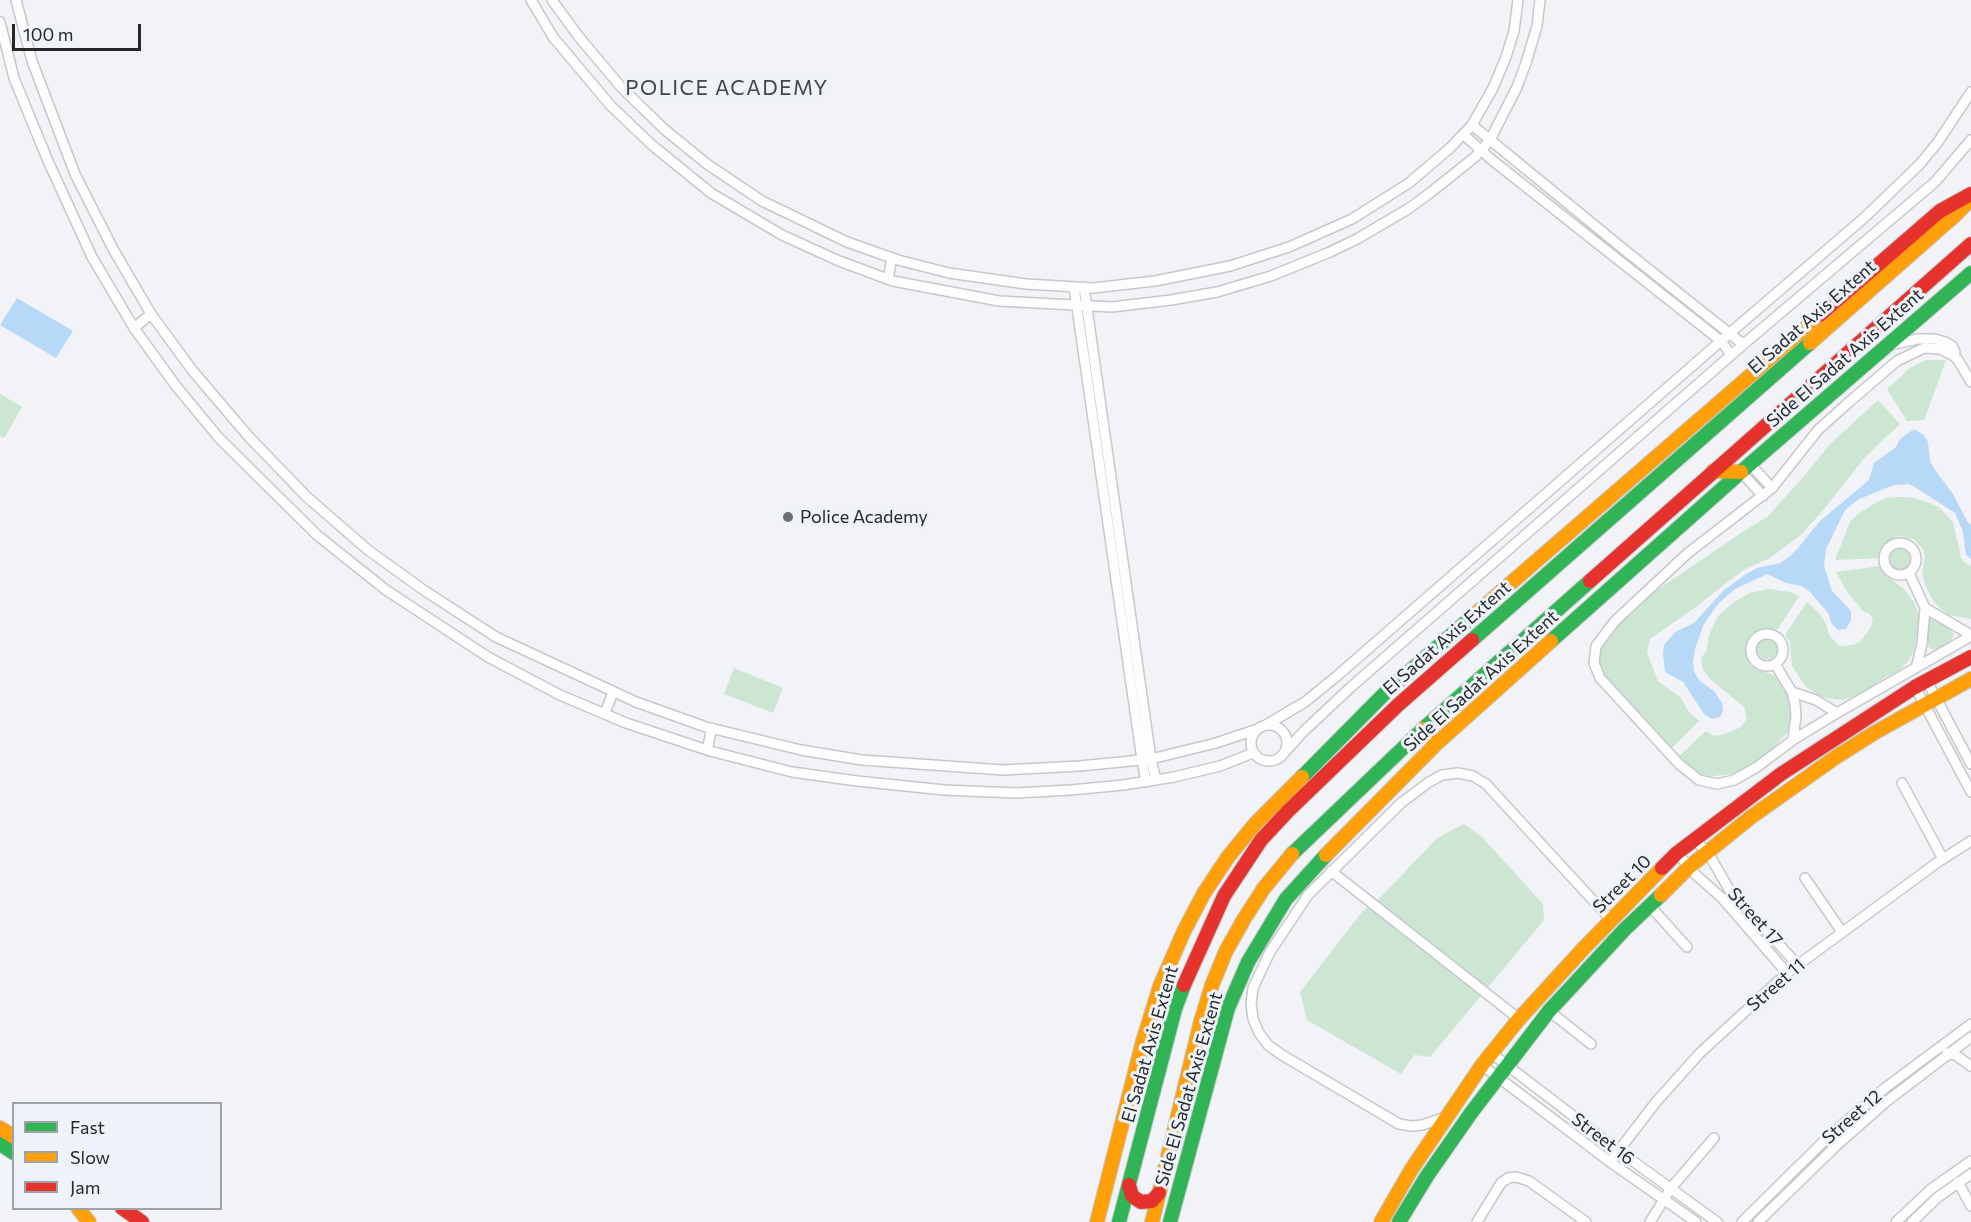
<!DOCTYPE html>
<style>
body{margin:0}
#map{position:relative;width:1971px;height:1222px;overflow:hidden;background:#f1f3f6;font-family:Commissioner,sans-serif}
canvas{display:block}
.legend{position:absolute;left:12px;top:1102px;width:210px;height:108px;box-sizing:border-box;background:#eef3f9;border:2px solid #9ea2a6;margin:0;padding:8px 10px;list-style:none;font-size:18px;color:#26282a}
.legend li{display:flex;align-items:center;gap:12px;height:30px}
.legend b{width:30px;border:2px solid #9ea2a6}
.scale{position:absolute;left:12px;top:24px;width:129px;height:27px;box-sizing:border-box;border:3px solid #26282a;border-top:0;padding-left:8px;font-size:18px;line-height:21px;white-space:nowrap;color:#26282a;-webkit-text-stroke:4px #eef3f9;paint-order:stroke}
</style>
<div id="map">
<canvas width="1971" height="1222"></canvas>
<ul class="legend">
<li><b style="height:8px;background:#30b455"></b>Fast</li>
<li><b style="height:8px;background:#ff9f0a"></b>Slow</li>
<li><b style="height:8px;background:#e5322d"></b>Jam</li>
</ul>
<div class="scale">100 m</div>
</div>
<script>
const context = document.querySelector('canvas').getContext('2d');
context.lineJoin = 'round';
function paint(path, color) { context.fillStyle = color; context.fill(path, 'evenodd'); }
const poly = rows => new Path2D(rows.map(r => 'M' + r).join(''));
function strokePath(path, color, width, dash) { context.strokeStyle = color; context.lineWidth = width; context.lineCap = dash ? 'butt' : 'round'; context.setLineDash(dash || []); context.stroke(path); }
function drawText(font, color, halo, rows, align = 'center') {
  context.font = font + ' Commissioner,sans-serif'; context.lineWidth = 6; context.setLineDash([]); context.textBaseline = 'middle'; context.strokeStyle = halo; context.fillStyle = color; for (const [text, x, y, turn = 0] of rows) {
    context.save(); context.translate(x, y); context.rotate((+turn || 0) * Math.PI / 180); context.textAlign = isNaN(turn) ? turn : align; if (halo) context.strokeText(text, 0, 0); context.fillText(text, 0, 0); context.restore();
  }
}
paint(poly([
 [1926,360,1946,360,1924,420,1907,421,1887,389,1910,368],
 [0,394,22,407,4,438,0,436],
 [1878,400,1900,424,1866,456,1824,509,1802,534,1770,558,1744,570,1730,580,1697,606,1650,639,1647,653,1658,681,1680,697,1689,712,1699,721,1671,749,1612,687,1599,669,1600,644,1638,603,1741,533,1767,517,1806,474,1829,445],
 [1900,497,1909,497,1930,503,1939,507,1953,522,1961,557,1964,562,1971,566,1971,619,1949,615,1940,608,1932,599,1925,585,1922,573,1925,555,1923,549,1913,539,1901,536,1895,537,1884,544,1879,558,1835,560,1850,522,1858,514,1877,502,1887,498],
 '1889 561a12 12 0 1 1 24 0a12 12 0 1 1-24 0Z',
 [1881,566,1887,576,1905,590,1914,602,1918,612,1920,626,1913,653,1908,661,1899,671,1887,676,1861,694,1842,700,1827,698,1818,695,1806,687,1792,666,1790,642,1785,635,1807,602,1820,614,1826,624,1829,635,1839,646,1853,645,1861,641,1871,627,1873,620,1870,614,1864,612,1847,592,1836,572],
 [1768,589,1790,592,1799,596,1778,629,1761,630,1753,635,1746,644,1746,655,1751,665,1758,670,1768,673,1780,678,1788,689,1791,702,1791,728,1772,750,1739,773,1706,777,1696,772,1679,756,1706,731,1714,736,1728,733,1741,727,1747,718,1744,707,1710,679,1703,670,1701,658,1707,650,1709,635,1718,616,1734,602,1750,593],
 [1928,617,1950,629,1954,635,1948,645,1944,643,1944,647,1940,650,1931,649,1928,646],
 '1756 647a12 12 0 1 1 24 0a12 12 0 1 1-24 0Z',
 [734,668,783,688,773,713,724,694],
 [1464,824,1482,837,1543,904,1544,920,1430,1057,1414,1055,1401,1074,1307,1020,1300,992,1362,912,1383,895,1437,838]
]), '#cde5d3');
paint(poly([
 [17,298,73,331,56,358,0,325],
 [1914,429,1924,435,1928,442,1930,461,1935,470,1953,494,1967,521,1971,525,1971,559,1966,555,1963,532,1955,513,1918,489,1909,484,1894,485,1859,499,1845,510,1826,549,1824,566,1832,591,1851,611,1851,620,1846,629,1838,630,1832,624,1828,613,1810,592,1802,586,1786,583,1767,574,1735,589,1720,602,1710,615,1703,626,1695,649,1693,662,1694,672,1700,681,1715,692,1722,703,1723,711,1720,717,1712,719,1704,714,1683,682,1665,672,1663,654,1664,645,1675,632,1694,623,1723,591,1746,574,1757,568,1780,563,1789,557,1798,548,1820,521,1869,480,1874,463,1896,447,1900,439]
]), '#b8d8f8');
const street = poly([
 [16,0,32,61,75,174,113,249,151,314,192,370,249,437,307,497,368,550,425,591,496,637,636,702,706,727,801,750,862,760,1003,770,1080,766,1151,759,1216,743,1255,730],
 [531,0,553,37,611,106,652,145,711,193,782,235,839,261,893,281,999,301,1112,307,1171,300,1217,292,1271,276,1330,252,1357,239,1408,209,1430,193,1475,157,1490,140,1517,87,1526,63,1537,26,1540,0],
 [552,0,579,37,621,87,664,129,707,164,762,201,847,242,898,260,949,273,1026,284,1093,288,1155,281,1230,266,1289,247,1352,219,1409,183,1450,148,1472,125,1493,88,1506,57,1514,31,1518,0],
 [0,22,14,78,48,161,92,257,134,328,176,386,219,438,317,535,386,590,488,657,560,695,626,723,710,751,792,772,857,781,944,790,1016,793,1071,790,1123,785,1174,777,1220,766,1253,753],
 [1472,125,1627,252,1739,341,1745,343],
 [1464,135,1492,160,1721,341,1731,355],
 [888,279,892,258],
 [1074,287,1142,760,1146,782],
 [1084,287,1151,759,1156,780],
 [134,328,151,314],
 [1890,345,1918,339,1935,339,1945,342,1952,346,1955,352,1954,356],
 [1971,382,1958,360,1954,356,1940,349,1924,348,1897,361,1848,403,1818,430,1772,488,1688,553,1615,621,1596,646,1594,663,1600,678,1679,764,1699,780,1717,784,1734,780,1757,767,1793,740,1837,713,1971,636],
 [1750,464,1772,488],
 [1741,472,1763,496],
 '1884 559a16 16 0 1 1 32 0a16 16 0 1 1-32 0Z',
 [1909,573,1925,608,1922,644,1916,668],
 [1925,608,1971,635],
 '1751 650a16 16 0 1 1 32 0a16 16 0 1 1-32 0Z',
 [1775,664,1792,692,1795,704,1796,716,1793,740],
 [1927,681,1971,764],
 [1915,687,1971,792],
 [1792,692,1816,700,1837,713],
 [605,713,613,692],
 '1251 743a18 18 0 1 1 36 0a18 18 0 1 1-36 0Z',
 [1266,725,1305,702,1337,676,1730,333,1864,218,1920,164,1938,142,1971,92],
 [707,750,712,728],
 [1284,753,1304,731,1351,687,1745,343,1935,182,1971,140],
 [1902,783,1943,859],
 [1694,838,1711,858,1730,891,1797,964],
 [1677,853,1696,875,1722,898,1787,973],
 [1331,871,1519,1019],
 [1805,878,1842,932],
 [1650,906,1687,947],
 [1549,1011,1591,1044],
 [1491,1053,1619,1151,1717,1222],
 [1947,1053,1957,1056,1971,1066],
 [1482,1065,1610,1162,1696,1222],
 [1446,1117,1422,1125,1411,1126,1399,1124,1282,1055,1268,1045,1259,1033,1253,1019,1251,1003,1253,988,1270,952,1308,895,1401,803,1429,782,1442,775,1458,773,1473,776,1486,784,1611,920],
 [1610,1162,1656,1102,1700,1053,1787,973,1938,862,1971,841],
 [1958,1182,1971,1206],
 [1477,1222,1501,1183,1508,1178,1516,1177,1529,1181,1586,1222],
 [1650,1222,1671,1188,1714,1138],
 [1742,1222,1829,1136,1885,1088,1971,1024],
 [1758,1222,1836,1146,1887,1101,1971,1037],
 [1896,1222,1931,1189,1971,1161],
 [1912,1222,1938,1197,1971,1174]
]);
const fast = poly([
 [1472,640,1810,343],
 [1551,641,1750,464,1971,273],
 [1302,777,1387,691,1474,615],
 [1292,854,1423,729,1590,581],
 [0,1144,14,1153],
 [1119,1222,1175,1009,1184,985],
 [1170,1222,1228,1008,1248,962,1286,899,1326,855],
 [1399,1222,1427,1176,1471,1113,1549,1011,1625,929,1661,895]
]);
const slow = poly([
 [1810,343,1953,217,1971,199],
 [1713,471,1741,472],
 [1474,615,1820,315],
 [1423,729,1436,744],
 [1326,855,1436,744,1551,641],
 [1661,895,1689,867,1751,817,1836,757,1874,733,1971,679],
 [0,1128,14,1137],
 [78,1208,89,1222],
 [1097,1222,1143,1041,1160,986,1184,931,1204,893,1228,857,1255,824,1302,777],
 [1152,1222,1201,1021,1212,985,1226,951,1244,919,1264,888,1292,854],
 [1381,1222,1411,1170,1482,1065,1519,1019,1583,949,1662,868]
]);
const jam = poly([
 [1820,315,1940,211,1971,194],
 [1590,581,1971,244],
 [1662,868,1677,853,1781,774,1915,687,1971,657],
 [1184,985,1224,896,1261,840,1288,811,1398,705,1472,640],
 [1129,1185,1132,1196,1141,1202,1152,1201,1159,1193],
 [122,1208,142,1222]
]);
strokePath(street, '#c6c8cb', 12);
strokePath(fast, '#c6c8cb', 16);
strokePath(slow, '#c6c8cb', 16);
strokePath(jam, '#c6c8cb', 16);
strokePath(street, '#fdfdfe', 9);
strokePath(fast, '#30b455', 14);
strokePath(slow, '#ff9f0a', 14);
strokePath(jam, '#e5322d', 14);
for (const [x, y, r, color] of [
 [788,517,6,"#6d6f71"]
]) { const dot = new Path2D(); dot.arc(x, y, r, 0, 2 * Math.PI); context.fillStyle = color; context.fill(dot); strokePath(dot, '#eef3f9', 2); }
drawText('18px', '#26282a', '#eef3f9', [
 ["El Sadat Axis Extent",1812,317,-41],
 ["Side El Sadat Axis Extent",1845,358,-41],
 ["El Sadat Axis Extent",1447,638,-41],
 ["Side El Sadat Axis Extent",1481,681,-42],
 ["Street 10",1622,884,-45],
 ["Street 17",1755,917,48],
 ["Street 11",1776,985,-41],
 ["El Sadat Axis Extent",1150,1044,-74],
 ["Side El Sadat Axis Extent",1189,1089,-74],
 ["Street 12",1852,1117,-41],
 ["Street 16",1603,1139,37]
]);
drawText('18px', '#26282a', '#eef3f9', [
 ["Police Academy",800,517]
], 'left');
context.letterSpacing = '1.5px';
drawText('21px', '#42464a', '#eef3f9', [
 ["POLICE ACADEMY",727,88]
]);
context.letterSpacing = '0px';
</script>
